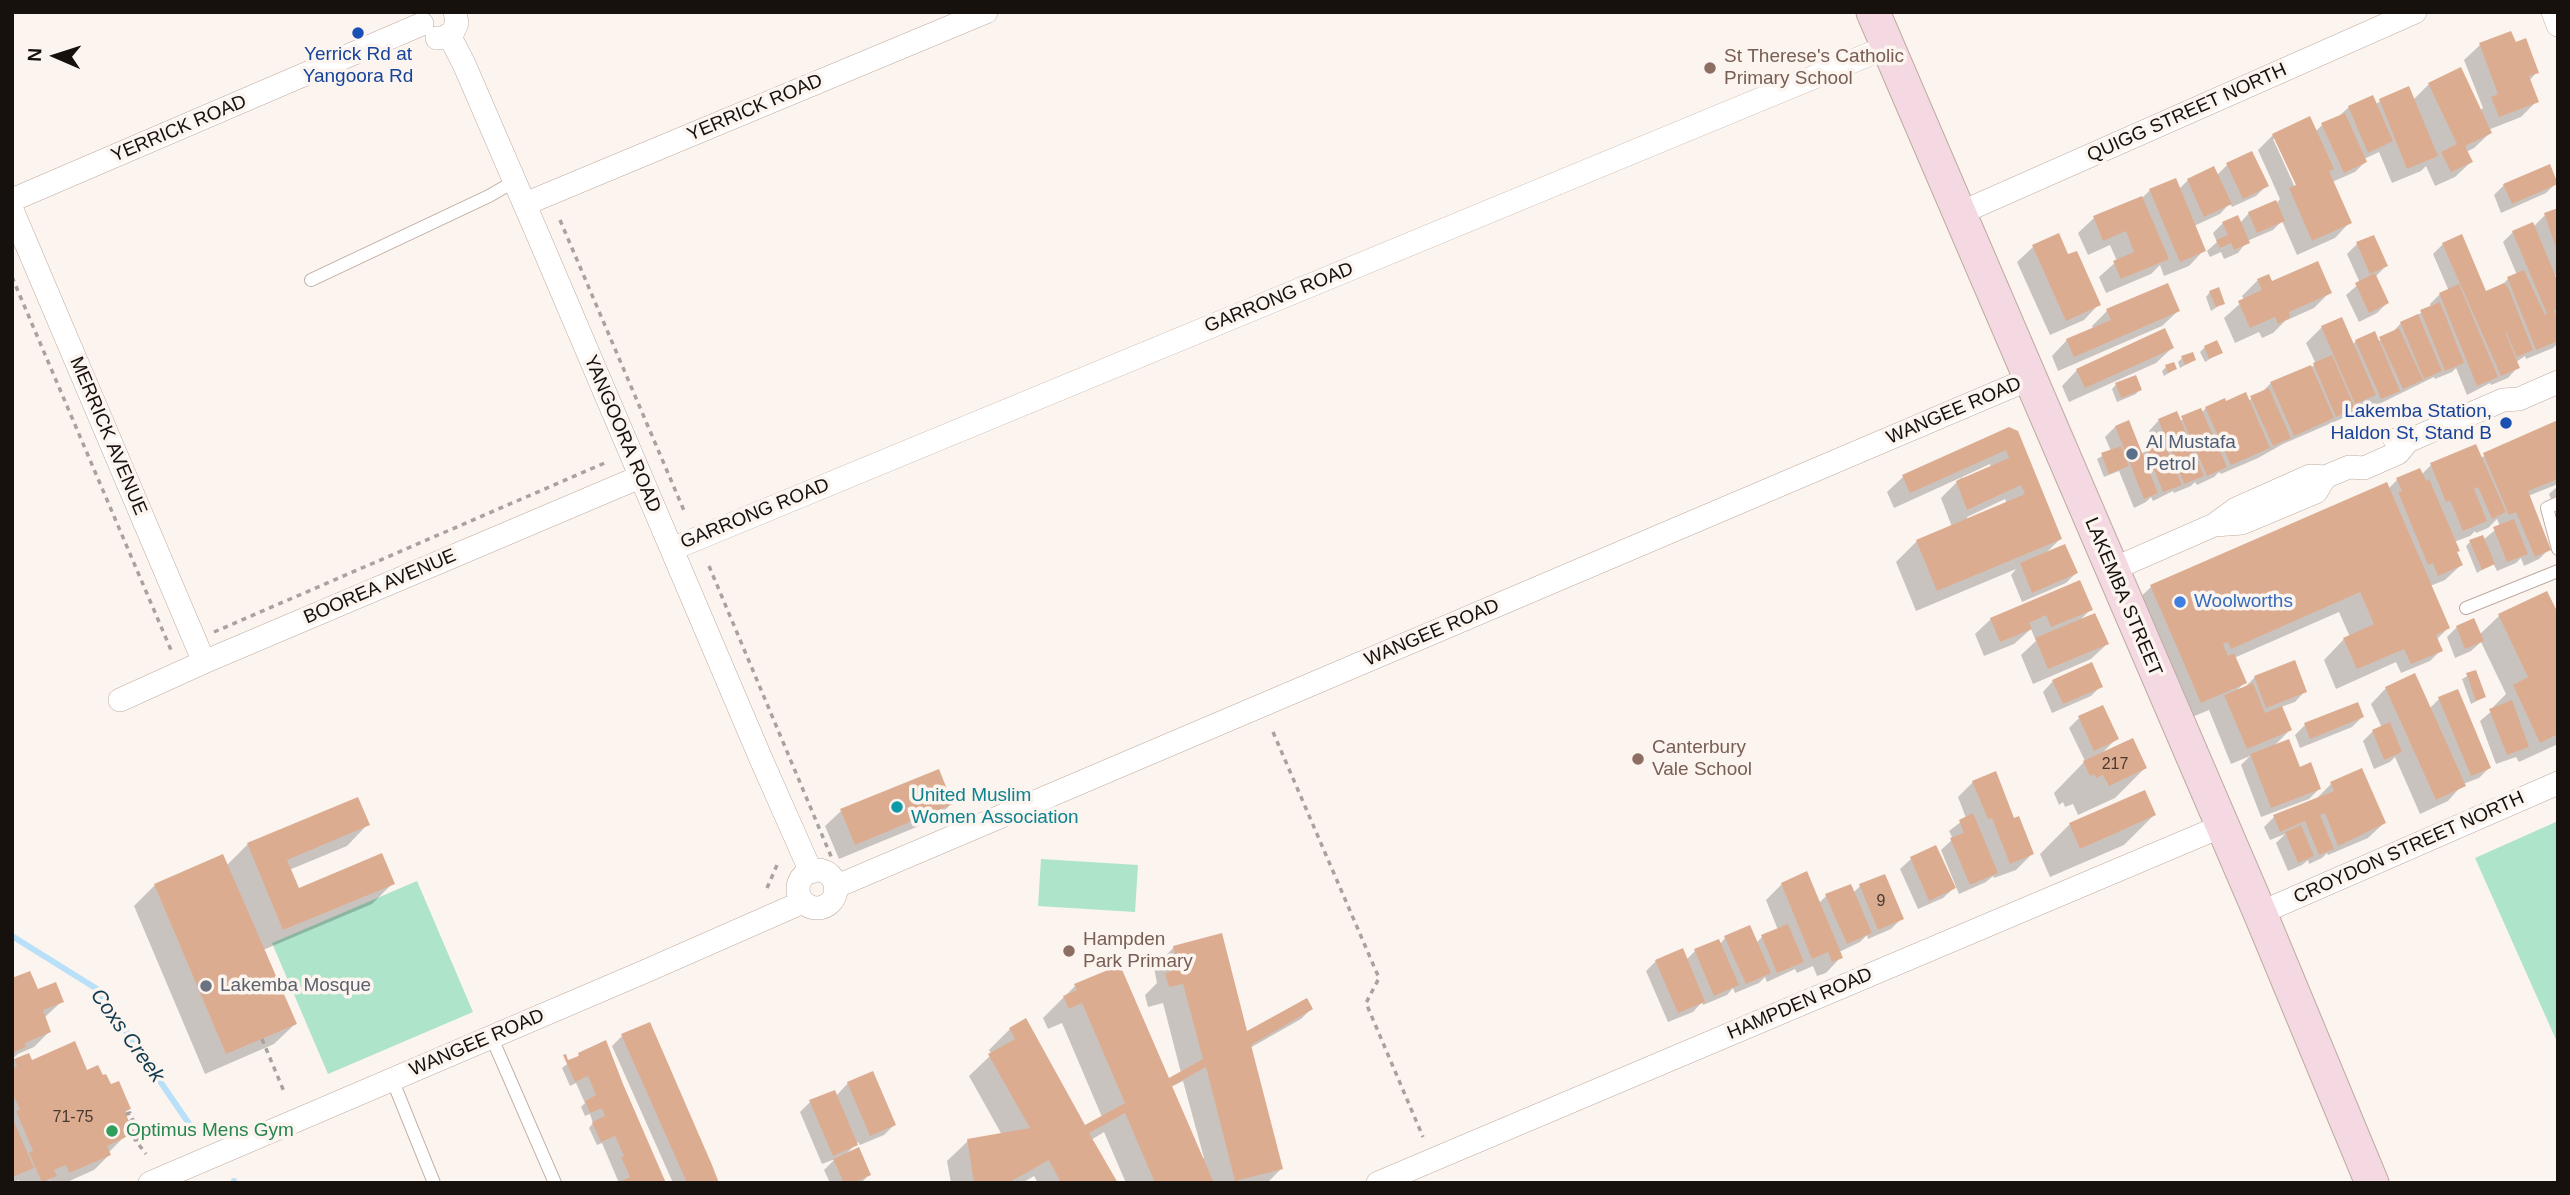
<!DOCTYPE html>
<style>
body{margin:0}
#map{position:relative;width:2570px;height:1195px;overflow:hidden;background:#fcf4ef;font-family:Helvetica,sans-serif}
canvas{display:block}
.frame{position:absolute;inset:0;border:14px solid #17110d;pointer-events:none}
.north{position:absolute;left:21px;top:21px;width:70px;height:70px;-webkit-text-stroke:5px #fcf4ef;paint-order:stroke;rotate:273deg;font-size:19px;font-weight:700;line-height:28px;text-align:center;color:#17110d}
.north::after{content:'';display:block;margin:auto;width:24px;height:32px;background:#17110d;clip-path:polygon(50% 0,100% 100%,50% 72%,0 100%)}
</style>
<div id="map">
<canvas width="2570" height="1195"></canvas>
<div class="frame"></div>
<div class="north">N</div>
</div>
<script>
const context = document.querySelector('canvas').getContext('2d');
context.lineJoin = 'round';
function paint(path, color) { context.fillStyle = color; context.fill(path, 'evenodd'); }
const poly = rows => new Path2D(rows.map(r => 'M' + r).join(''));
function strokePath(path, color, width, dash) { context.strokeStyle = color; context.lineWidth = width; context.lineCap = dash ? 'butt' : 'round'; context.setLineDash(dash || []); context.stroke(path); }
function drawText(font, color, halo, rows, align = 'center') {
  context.font = font + ' Helvetica,sans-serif'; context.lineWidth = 7; context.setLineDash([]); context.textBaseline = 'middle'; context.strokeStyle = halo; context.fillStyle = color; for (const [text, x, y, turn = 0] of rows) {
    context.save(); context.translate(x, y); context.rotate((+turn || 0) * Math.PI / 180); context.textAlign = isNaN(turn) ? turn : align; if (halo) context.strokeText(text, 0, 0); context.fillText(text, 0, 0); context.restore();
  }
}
paint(poly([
 [2558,821,2558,1044,2475,858],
 [1041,859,1138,865,1135,912,1038,906],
 [417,881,473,1012,328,1074,272,943]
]), '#aee4c9');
paint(poly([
 [2480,45,2515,45,2537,72,2529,81,2537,101,2521,117,2488,130,2490,133,2474,148,2466,152,2471,162,2455,177,2435,186,2426,166,2421,171,2392,183,2379,152,2364,159,2365,162,2355,172,2332,182,2350,222,2335,238,2297,255,2282,221,2273,230,2247,241,2238,253,2224,259,2221,252,2210,257,2207,251,2217,242,2213,233,2223,223,2240,223,2249,213,2276,204,2280,199,2258,150,2273,135,2315,132,2322,125,2338,117,2349,107,2375,105,2380,101,2409,89,2413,100,2429,84,2479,111,2483,108,2464,60],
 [2273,139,2277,139,2301,192,2298,194],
 [2227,165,2266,186,2256,196,2232,207,2230,203,2220,214,2194,226,2204,250,2189,266,2164,276,2160,265,2151,274,2106,293,2099,277,2117,261,2110,245,2088,255,2078,233,2094,218,2141,199,2150,190,2179,189,2188,180,2217,175],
 [2556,183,2546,193,2501,213,2494,195,2504,185],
 [2558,210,2558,274,2553,276,2558,286,2558,343,2553,348,2526,359,2525,356,2516,362,2518,367,2508,378,2491,385,2490,383,2467,395,2456,368,2452,372,2435,379,2434,377,2371,408,2368,401,2358,410,2343,418,2283,444,2258,458,2221,474,2219,472,2214,477,2197,485,2195,482,2191,486,2174,493,2173,491,2153,501,2151,497,2146,502,2134,508,2119,471,2104,477,2097,459,2111,451,2105,437,2115,427,2128,422,2141,454,2155,445,2149,431,2159,420,2179,421,2201,413,2206,408,2248,401,2261,393,2271,383,2310,368,2316,364,2306,343,2322,327,2352,345,2356,341,2377,342,2391,334,2401,323,2431,308,2430,304,2440,294,2449,291,2433,254,2443,244,2485,293,2501,286,2508,279,2517,275,2503,242,2513,232,2533,227,2545,215],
 [2357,244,2386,266,2375,277,2387,303,2377,313,2359,322,2346,295,2360,283,2347,254],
 [2033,247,2067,257,2099,304,2084,320,2050,335,2017,262],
 [2258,280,2271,283,2330,292,2314,308,2285,321,2273,333,2262,338,2259,332,2235,343,2224,318,2244,300,2242,296],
 [2210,292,2223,303,2211,311,2206,297],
 [2107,311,2178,311,2162,326,2058,371,2052,356,2067,340,2093,329,2092,326],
 [2205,347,2221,352,2205,362,2200,352],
 [2172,348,2156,363,2069,402,2062,386,2077,370],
 [2182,358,2194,360,2180,368,2178,362],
 [2166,367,2175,369,2164,376,2162,371],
 [2119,381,2140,389,2136,394,2117,402,2112,389],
 [2558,422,2558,484,2528,496,2549,549,2539,559,2524,566,2521,558,2516,563,2497,571,2493,563,2477,573,2466,546,2470,542,2483,540,2500,526,2497,519,2488,528,2476,533,2475,531,2470,536,2454,542,2461,565,2445,580,2430,586,2448,628,2436,640,2440,651,2430,661,2401,673,2396,662,2336,689,2324,660,2344,639,2350,637,2339,612,2234,658,2245,682,2234,693,2245,687,2255,677,2305,691,2295,702,2281,707,2290,730,2273,747,2319,789,2309,799,2261,817,2241,765,2250,756,2231,764,2209,710,2180,722,2130,607,2151,587,2388,489,2397,480,2421,475,2431,465,2480,458],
 [2009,429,2060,539,2045,554,2076,573,2066,583,2022,602,2011,575,2016,569,1916,611,1896,562,1917,541,1952,527,1941,498,1962,477,1894,508,1887,492,1903,477],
 [1990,464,1991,468,1964,480,1962,477],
 [2005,499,2007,504,1968,520,1967,517],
 [2558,486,2558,516,2549,494],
 [2091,609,2078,622,2107,644,2091,659,2033,684,2021,655,2036,641,2031,629,2014,644,1984,656,1975,634,1991,619],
 [2499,616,2558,617,2558,744,2519,762,2516,757,2496,764,2480,721,2494,709,2493,707,2506,694,2481,642,2471,651,2455,658,2447,637,2457,627,2479,635],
 [2475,672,2484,697,2471,704,2462,679],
 [2053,681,2101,686,2091,696,2052,713,2043,692],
 [2386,688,2429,709,2439,699,2489,768,2479,778,2463,784,2448,801,2420,814,2395,757,2390,762,2374,769,2363,741,2373,731,2382,728,2371,704],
 [2362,717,2352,727,2300,748,2295,735,2305,725],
 [2079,718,2116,739,2101,754,2145,768,2115,798,2078,815,2073,804,2065,807,2063,802,2059,805,2054,793,2085,761,2069,728],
 [1973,782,2013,820,2032,854,2016,870,1994,878,1993,876,1986,882,1959,894,1941,850,1953,839,1949,831,1966,818,1958,797],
 [2331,784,2384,823,2368,838,2328,855,2327,853,2322,858,2309,864,2308,860,2302,865,2288,871,2276,843,2285,834,2270,840,2264,827,2274,817,2316,799],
 [951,804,936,819,839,859,825,826,841,811],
 [2154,815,2124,845,2050,877,2040,854,2070,824],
 [367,825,347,846,289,870,298,890,393,883,372,904,263,950,295,1024,274,1044,205,1074,134,906,155,885,226,866,248,844],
 [1936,848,1954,888,1943,898,1918,909,1900,869,1911,859],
 [1782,884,1819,903,1826,896,1853,893,1860,886,1901,919,1891,929,1868,939,1867,935,1860,942,1839,952,1841,957,1826,973,1817,976,1813,966,1797,973,1795,969,1767,982,1765,977,1759,983,1735,993,1733,988,1727,995,1703,1005,1702,1002,1693,1012,1668,1022,1646,971,1656,961,1686,960,1695,951,1720,944,1725,938,1756,943,1762,937,1778,930,1766,900],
 [1174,947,1246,1034,1311,1009,1301,1019,1250,1048,1281,1169,1267,1183,1126,1183,1104,1132,1091,1140,1115,1183,1038,1183,1034,1176,1022,1183,951,1183,947,1161,968,1141,1002,1135,969,1076,992,1054,989,1050,1010,1029,1085,1127,1102,1117,1062,1023,1048,1029,1043,1018,1075,986,1168,1081,1181,1073,1163,1003,1148,1007,1145,995,1157,983,1154,968],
 [1183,1081,1204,1158,1202,1159,1171,1087],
 [12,980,62,1001,44,1018,49,1032,34,1047,18,1054,12,1059],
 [622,1036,717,1183,673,1183,612,1046],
 [28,1055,31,1062,86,1072,110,1087,129,1109,124,1114,125,1136,108,1153,109,1155,94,1170,65,1183,52,1183,50,1180,47,1183,20,1183,19,1180,12,1183,12,1061],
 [579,1055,664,1183,619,1183,602,1143,597,1145,589,1128,593,1123,590,1114,585,1116,581,1107,585,1103,576,1083,570,1086,562,1068],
 [848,1083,894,1125,884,1135,860,1145,858,1142,845,1155,869,1175,861,1183,830,1183,824,1170,835,1159,822,1164,800,1112,810,1102,836,1096]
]), '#0003');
strokePath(poly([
 [12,936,97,989,192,1128],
 [234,1181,234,1183]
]), '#b8e0f8', 6);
paint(poly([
 [2511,31,2516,42,2526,38,2539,73,2529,76,2539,102,2499,117,2491,97,2498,94,2479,43],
 [2461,67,2492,133,2465,146,2473,162,2451,172,2441,152,2457,144,2428,83],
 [2409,86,2438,156,2407,169,2379,99],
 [2373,95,2393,141,2368,153,2348,106],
 [2345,113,2367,162,2344,173,2321,123],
 [2310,116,2334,169,2329,171,2352,223,2312,241,2289,188,2296,185,2272,134],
 [2252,151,2269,186,2243,199,2226,163],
 [2550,164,2558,184,2512,204,2503,184],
 [2214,166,2232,204,2204,217,2187,179],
 [2176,178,2206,251,2180,262,2149,189],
 [2142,196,2169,259,2121,279,2113,261,2134,252,2126,231,2103,241,2093,216],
 [2276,200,2285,221,2257,233,2248,212],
 [2558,208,2558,251,2557,251,2544,213],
 [2238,215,2250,243,2234,250,2231,243,2220,248,2216,240,2228,235,2222,222],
 [2533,222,2558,282,2558,309,2554,311,2558,320,2558,341,2536,350,2507,277,2524,270,2545,315,2547,314,2512,231],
 [2059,233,2068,254,2077,251,2101,305,2066,321,2032,245],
 [2462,234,2486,291,2504,283,2508,287,2533,350,2517,357,2506,332,2505,332,2520,368,2501,376,2442,243],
 [2374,235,2388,266,2370,274,2356,242],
 [2318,261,2332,293,2289,312,2290,318,2278,324,2275,317,2250,328,2238,301,2262,290,2257,279,2269,274,2272,281],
 [2375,273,2389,303,2369,313,2355,283],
 [2168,283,2180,311,2074,357,2066,339,2111,320,2106,309],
 [2459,284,2498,377,2477,386,2439,293],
 [2219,287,2225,304,2216,307,2209,291],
 [2440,302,2464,363,2445,371,2420,310],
 [2418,314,2442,371,2424,379,2400,322],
 [2342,317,2376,395,2355,404,2321,326],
 [2165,328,2174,348,2085,388,2076,369],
 [2399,328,2423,380,2403,389,2379,337],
 [2375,331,2400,391,2381,399,2355,340],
 [2217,340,2223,353,2209,359,2204,346],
 [2193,352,2196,360,2185,365,2181,356],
 [2332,355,2355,408,2336,417,2313,363],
 [2174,362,2177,369,2168,373,2165,365],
 [2311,365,2334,418,2294,436,2270,382],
 [2136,375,2142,390,2121,398,2115,383],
 [2269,388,2291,438,2273,446,2250,396],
 [2246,392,2270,448,2231,465,2205,407,2225,398,2226,401],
 [2201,408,2227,467,2207,476,2181,416],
 [2177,411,2204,476,2184,484,2158,419],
 [2129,420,2158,493,2144,499,2115,426],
 [2558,420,2558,479,2528,491,2551,550,2535,557,2516,512,2509,515,2483,453],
 [2009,427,2018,431,2062,539,1937,591,1916,540,2025,494,2021,485,1967,510,1956,481,2009,458,2006,450,1910,493,1902,475],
 [2163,440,2182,485,2163,492,2145,447],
 [2476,444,2506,512,2492,519,2478,487,2474,489,2487,521,2463,531,2450,500,2446,502,2430,463],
 [2121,446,2129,466,2109,474,2101,453],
 [2420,468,2426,481,2429,479,2460,551,2457,552,2463,565,2438,576,2433,563,2428,565,2398,492,2402,491,2396,478],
 [2387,482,2450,628,2436,635,2443,651,2411,664,2404,649,2357,669,2343,638,2374,624,2360,592,2231,649,2228,642,2223,644,2228,656,2234,653,2247,683,2201,703,2150,585],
 [2514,519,2528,554,2507,562,2493,527],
 [2483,535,2495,564,2482,570,2469,540],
 [2065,544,2078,573,2032,593,2020,563],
 [2080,580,2093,610,2051,627,2046,615,2029,623,2032,629,2000,642,1990,618],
 [2547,591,2558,613,2558,734,2540,743,2513,685,2528,677,2498,614],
 [2095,613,2109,644,2048,669,2035,638],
 [2474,618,2484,641,2465,649,2456,626],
 [2295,660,2307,692,2266,708,2254,676],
 [2092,662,2103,687,2063,704,2052,680],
 [2476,670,2486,697,2476,701,2466,673],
 [2415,673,2466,786,2436,800,2385,687],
 [2253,683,2265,713,2282,706,2292,730,2247,749,2224,695],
 [2458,689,2491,768,2471,776,2438,697],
 [2512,700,2529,747,2507,755,2489,709],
 [2358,702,2364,717,2310,739,2304,723],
 [2103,705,2119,739,2094,751,2078,716],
 [2390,722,2402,752,2384,760,2372,730],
 [2133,738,2147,768,2109,786,2103,775,2096,778,2094,774,2090,776,2083,761],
 [2289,739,2300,767,2311,762,2321,789,2271,808,2250,754],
 [2362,768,2386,823,2338,846,2325,813,2320,815,2334,849,2319,855,2305,821,2280,832,2273,815,2334,791,2330,782],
 [939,769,953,804,855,845,840,809],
 [1996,771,2014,818,2019,816,2034,854,2010,864,1992,818,1988,819,1972,781],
 [2145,790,2156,815,2080,849,2069,823],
 [358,797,370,825,287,860,299,888,382,853,395,884,283,930,247,843],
 [1973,813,1998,873,1970,885,1950,838,1964,833,1959,820],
 [2301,825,2314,856,2298,863,2285,832],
 [1936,845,1956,888,1929,901,1910,857],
 [223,854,297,1024,226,1054,154,884],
 [1807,871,1843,958,1832,962,1828,952,1812,959,1781,883],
 [1885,874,1904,919,1878,930,1859,884],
 [1851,884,1872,933,1847,944,1825,894],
 [1788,924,1804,962,1777,973,1761,935],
 [1750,925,1771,973,1746,984,1724,936],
 [1222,933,1247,1031,1307,998,1313,1009,1251,1045,1283,1169,1235,1181,1206,1067,1172,1086,1214,1183,1155,1183,1125,1113,1089,1133,1118,1183,1061,1183,1049,1160,1008,1183,974,1183,967,1139,1030,1128,988,1054,1015,1039,1009,1028,1026,1018,1085,1125,1125,1103,1082,1003,1069,1009,1063,996,1077,990,1074,984,1120,965,1169,1078,1203,1059,1183,984,1169,987,1165,973,1179,969,1173,946],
 [1719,939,1739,985,1714,996,1694,949],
 [1683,948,1705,1002,1678,1013,1655,960],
 [30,971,38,989,56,982,64,1002,43,1010,51,1032,25,1043,26,1047,12,1053,12,978],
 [650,1022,712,1165,719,1183,687,1183,621,1034],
 [606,1040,623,1084,666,1183,617,1183,630,1177,621,1157,624,1156,615,1136,601,1142,592,1122,605,1116,602,1108,590,1113,585,1101,596,1095,588,1076,575,1082,563,1055,566,1054,568,1060,579,1056,578,1053],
 [75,1041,87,1070,98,1065,103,1075,106,1074,111,1084,119,1081,131,1109,125,1111,130,1125,130,1132,126,1137,107,1146,111,1155,69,1173,66,1165,54,1170,57,1176,42,1182,29,1153,33,1151,16,1111,20,1110,12,1092,12,1069,17,1066,14,1059,29,1053,32,1060],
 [873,1071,896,1125,870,1136,847,1082],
 [835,1090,858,1145,833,1156,809,1100],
 [12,1117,34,1168,12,1177],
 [859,1147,871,1175,853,1183,844,1183,833,1159]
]), '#dcac91');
const service = poly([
 [311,280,489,196,515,181],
 [2558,503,2547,508,2558,549],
 [2466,608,2558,571],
 [491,1036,555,1183],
 [392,1079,434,1183]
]);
const minor = poly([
 [2553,12,2558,25],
 [449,35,464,64,540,240,761,759,811,872],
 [437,38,443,38,453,32,457,23,455,12],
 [12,200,422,24],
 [525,204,986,12],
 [12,210,204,662],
 [1958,214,2415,12],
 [2395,440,2408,441,2503,400,2519,399,2558,382],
 [2214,525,2242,523,2316,492,2325,477],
 [672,549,1887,47],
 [2111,570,2214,525,2236,509,2310,476,2325,477,2349,467,2364,468,2398,453,2408,441],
 [120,700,204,662,640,477],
 '798 889a19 19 0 1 1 38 0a19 19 0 1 1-38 0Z',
 [835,887,2029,379],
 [2260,913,2558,783],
 [150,1183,646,971,803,902],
 [1378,1183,2222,826]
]);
const secondary = poly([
 [1873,12,2260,913,2372,1183]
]);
strokePath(service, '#beaba0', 14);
strokePath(minor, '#beaba0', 24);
strokePath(secondary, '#beaba0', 35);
strokePath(poly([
 [560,220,685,513],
 [12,277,171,650,174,648],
 [709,566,833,861],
 [214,632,607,462],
 [1273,732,1379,978,1366,1003,1423,1137],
 [767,888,777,865],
 [262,1039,285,1094],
 [136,1141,139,1135,130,1113,127,1114,133,1129,130,1132,136,1141,146,1154]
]), '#aaa29e', 3.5, [5, 5]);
strokePath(service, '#fff', 12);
strokePath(minor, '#fff', 23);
strokePath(secondary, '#f5d9e2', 33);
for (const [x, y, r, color] of [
 [358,33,7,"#1a4fb4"],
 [1710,68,7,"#8d6e63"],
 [2506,423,7,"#1a4fb4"],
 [2132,454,7,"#5c6f8a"],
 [2180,602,7,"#3f7fe0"],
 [1638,759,7,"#8d6e63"],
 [897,807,7,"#0f9aa8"],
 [1069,951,7,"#8d6e63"],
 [206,986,7,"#6b7280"],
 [112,1131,7,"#2e9e5b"]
]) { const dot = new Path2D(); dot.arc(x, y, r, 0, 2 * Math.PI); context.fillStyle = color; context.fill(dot); strokePath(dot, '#fcf4ef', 2.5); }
drawText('16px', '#48382e', null, [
 ["217",2115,765],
 ["9",1881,902],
 ["71-75",73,1118]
]);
drawText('19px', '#164399', '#fcf4ef', [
 ["Yerrick Rd at",358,55],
 ["Yangoora Rd",358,77],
 ["Lakemba Station,",2492,412,"right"],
 ["Haldon St, Stand B",2492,434,"right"]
]);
drawText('19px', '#785e54', '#fcf4ef', [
 ["St Therese's Catholic",1724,57],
 ["Primary School",1724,79],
 ["Canterbury",1652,748],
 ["Vale School",1652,770],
 ["Hampden",1083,940],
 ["Park Primary",1083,962]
], 'left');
drawText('19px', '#17110d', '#fcf4ef', [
 ["YERRICK ROAD",755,108,-23],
 ["QUIGG STREET NORTH",2187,113,-24],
 ["YERRICK ROAD",179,129,-23],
 ["GARRONG ROAD",1279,298,-22],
 ["WANGEE ROAD",1954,411,-23],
 ["YANGOORA ROAD",622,434,67],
 ["MERRICK AVENUE",108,436,67],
 ["GARRONG ROAD",755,514,-22],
 ["BOOREA AVENUE",380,587,-23],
 ["LAKEMBA STREET",2123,597,67],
 ["WANGEE ROAD",1432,633,-23],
 ["CROYDON STREET NORTH",2409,848,-24],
 ["HAMPDEN ROAD",1800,1004,-23],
 ["WANGEE ROAD",477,1043,-23]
]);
drawText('19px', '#4e5e75', '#fcf4ef', [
 ["Al Mustafa",2146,443],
 ["Petrol",2146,465]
], 'left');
drawText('19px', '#366cbe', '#fcf4ef', [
 ["Woolworths",2194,602]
], 'left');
drawText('19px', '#0d838f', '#fcf4ef', [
 ["United Muslim",911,796],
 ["Women Association",911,818]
], 'left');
drawText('19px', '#5b616d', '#fcf4ef', [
 ["Lakemba Mosque",220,986]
], 'left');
drawText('19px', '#27864d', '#fcf4ef', [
 ["Optimus Mens Gym",126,1131]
], 'left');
drawText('italic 21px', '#0f394e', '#fcf4ef', [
 ["Coxs Creek",127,1036,54]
]);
</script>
